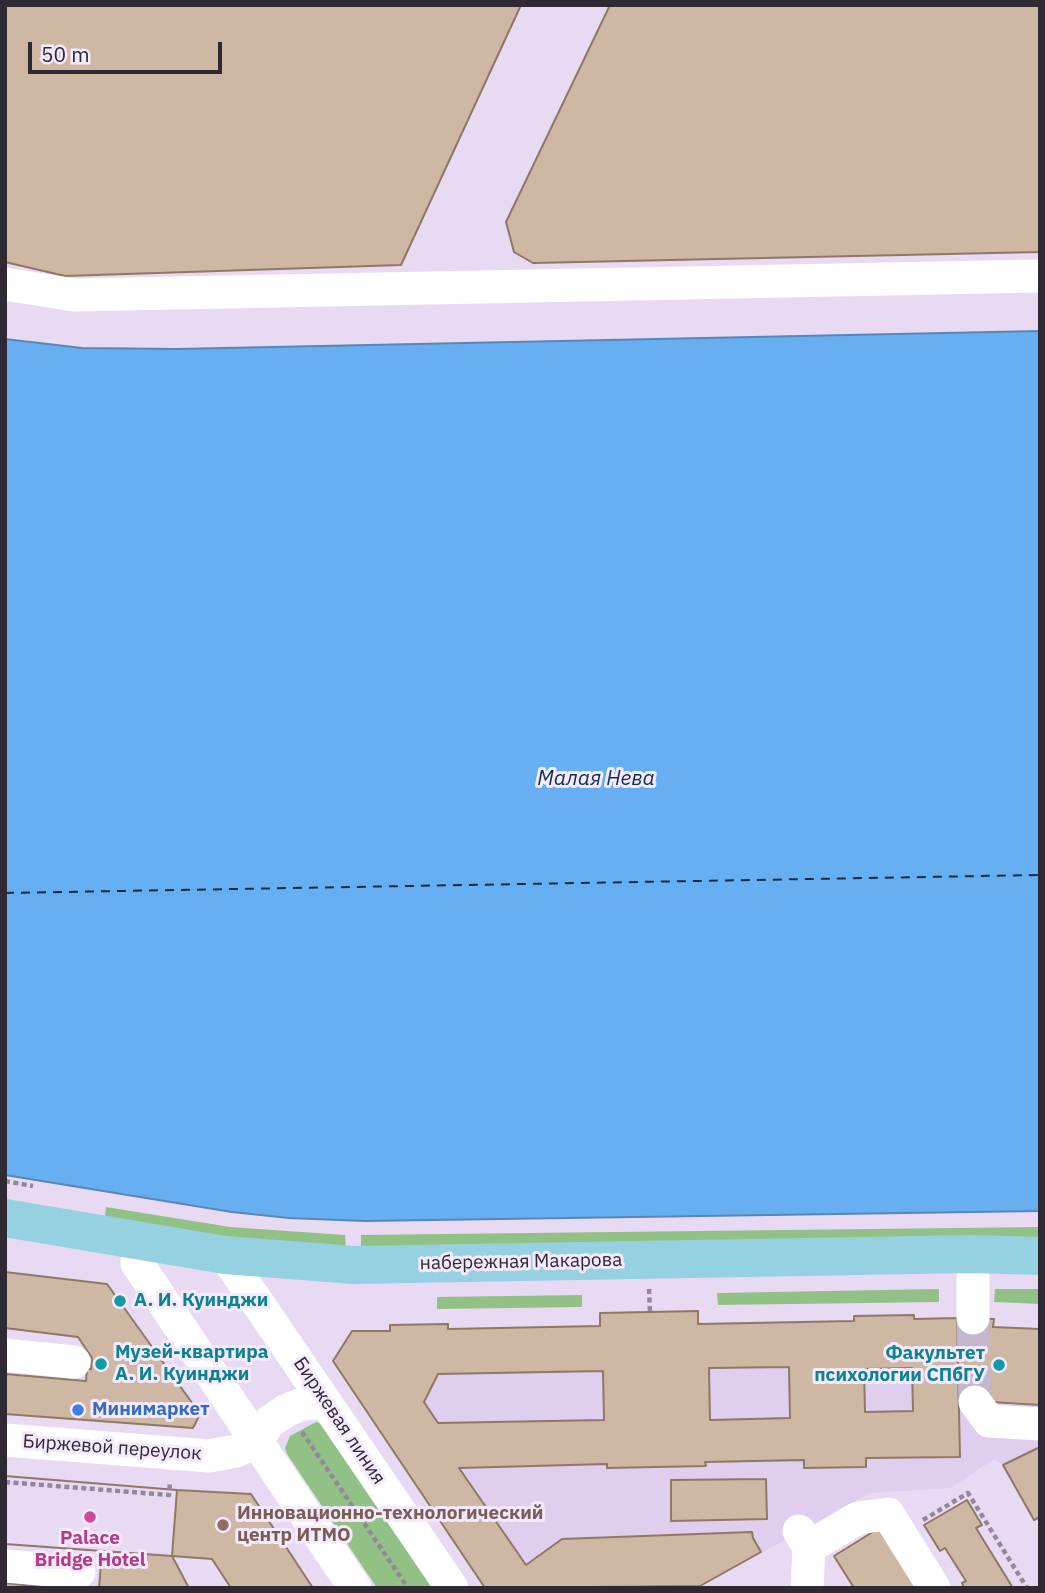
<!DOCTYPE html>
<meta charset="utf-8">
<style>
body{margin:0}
#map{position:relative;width:1045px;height:1593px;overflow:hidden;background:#e9daf4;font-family:"IBM Plex Sans",sans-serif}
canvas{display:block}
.frame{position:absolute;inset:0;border:7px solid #2e2932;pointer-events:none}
.scale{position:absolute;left:28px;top:42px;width:194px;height:32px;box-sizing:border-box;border:4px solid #2e2932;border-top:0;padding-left:9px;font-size:21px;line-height:24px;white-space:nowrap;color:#2e2932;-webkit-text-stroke:5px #f4e9fd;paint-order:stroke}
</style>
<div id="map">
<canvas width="1045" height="1593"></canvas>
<div class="frame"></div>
<div class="scale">50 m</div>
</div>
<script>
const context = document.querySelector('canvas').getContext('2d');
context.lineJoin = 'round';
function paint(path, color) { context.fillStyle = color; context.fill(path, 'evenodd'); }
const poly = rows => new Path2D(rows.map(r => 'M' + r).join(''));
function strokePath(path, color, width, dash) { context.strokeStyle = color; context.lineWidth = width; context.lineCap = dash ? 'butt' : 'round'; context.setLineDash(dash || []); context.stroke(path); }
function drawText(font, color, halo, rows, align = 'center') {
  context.font = font + ' "IBM Plex Sans",sans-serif'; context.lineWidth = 6; context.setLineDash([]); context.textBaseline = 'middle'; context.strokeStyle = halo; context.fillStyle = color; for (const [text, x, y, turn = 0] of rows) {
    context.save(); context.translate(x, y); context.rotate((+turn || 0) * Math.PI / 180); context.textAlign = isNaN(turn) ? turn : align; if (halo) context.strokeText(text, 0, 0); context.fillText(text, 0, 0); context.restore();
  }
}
paint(poly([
 [698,1311,698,1324,853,1321,854,1316,914,1315,914,1319,994,1319,994,1327,1040,1329,1040,1447,1003,1465,994,1459,951,1488,870,1493,698,1588,485,1588,352,1331,389,1331,390,1325,448,1324,448,1329,600,1327,600,1313]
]), '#e0ceee');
paint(poly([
 [106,1207,230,1227,345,1235,346,1248,285,1246,104,1223],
 [1040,1227,1040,1241,361,1248,361,1235],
 [939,1289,939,1302,718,1305,717,1293],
 [995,1289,1040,1289,1040,1304,994,1302],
 [582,1295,582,1307,437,1309,437,1297],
 [316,1422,323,1423,438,1588,377,1588,287,1454,285,1448,290,1436]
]), '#91c184');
const water = poly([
 [1040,331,1040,1211,365,1221,289,1218,232,1212,5,1175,5,339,82,348,177,349,1040,331]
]);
paint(water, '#68aff2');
strokePath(water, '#5787b8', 2);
strokePath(poly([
 [5,893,1040,875]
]), '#112f4a', 2, [9, 7]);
const building = poly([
 [5,5,521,5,401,265,65,276,5,262,5,5],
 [610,5,1040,5,1040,252,533,263,514,252,506,222,610,5],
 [5,1272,107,1284,200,1414,193,1428,5,1414,5,1374,86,1381,87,1369,91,1369,92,1358,78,1337,5,1328,5,1272],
 [698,1311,698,1324,854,1321,854,1316,914,1315,914,1319,957,1318,960,1457,866,1458,866,1467,804,1468,804,1460,705,1462,706,1466,607,1468,607,1464,459,1468,526,1565,562,1539,752,1532,753,1538,761,1552,700,1586,485,1588,333,1361,352,1331,390,1331,390,1325,448,1324,448,1329,600,1326,600,1313,698,1311],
 [789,1367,790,1418,710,1420,709,1368,789,1367],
 [912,1368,913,1411,865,1412,864,1369,912,1368],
 [603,1371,604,1420,438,1423,424,1402,438,1374,603,1371],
 [957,1318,994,1319,993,1327,1040,1329,1040,1405,959,1400,957,1318],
 [1040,1447,1040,1517,1034,1520,1003,1465,1040,1447],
 [5,1476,177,1490,172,1556,5,1544,5,1476],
 [5,1476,177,1490,172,1556,189,1588,99,1588,102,1551,5,1544,5,1476],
 [766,1479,767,1519,671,1521,671,1480,766,1479],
 [177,1490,251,1494,313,1588,231,1588,212,1559,172,1556,177,1490],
 [967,1500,982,1525,976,1528,1013,1588,964,1588,962,1583,966,1581,945,1548,940,1551,924,1525,967,1500],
 [879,1528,916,1588,854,1588,834,1556,879,1528],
 [5,1583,51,1588,5,1588,5,1583]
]);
paint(building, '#ceb7a3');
strokePath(building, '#8e7866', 2);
strokePath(poly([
 [973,1318,975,1402]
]), '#c4b7cd', 33, [33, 17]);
strokePath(poly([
 [5,1181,33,1186],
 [649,1289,650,1312],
 [302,1432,408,1588],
 [5,1482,169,1495,170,1482],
 [923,1520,968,1493,1027,1588]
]), '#92889a', 4.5, [5, 3.5]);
strokePath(poly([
 [5,284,74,295,1040,276],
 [139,1242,137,1263,355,1588],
 [225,1255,452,1588],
 [973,1278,973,1318],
 [5,1355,74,1362],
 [975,1402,989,1421,1040,1424],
 [5,1440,209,1456,236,1451,256,1442,269,1422,287,1410,303,1404,325,1402],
 [799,1531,809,1547,807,1588],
 [809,1547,858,1518,888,1514,934,1588],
 [5,1566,79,1572]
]), '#fff', 33);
strokePath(poly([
 [5,1218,225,1255,354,1265,972,1254,1040,1256]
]), '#96d1e1', 38);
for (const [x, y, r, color] of [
 [120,1301,7,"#0f9aa8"],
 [101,1364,7,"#0f9aa8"],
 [999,1365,7,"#0f9aa8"],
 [78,1410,7,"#3f7fe0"],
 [90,1517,7,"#d1479c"],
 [223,1525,7,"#8d6e63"]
]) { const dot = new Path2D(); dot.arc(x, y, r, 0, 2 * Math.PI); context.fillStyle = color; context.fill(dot); strokePath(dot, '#f4e9fd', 2.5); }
drawText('19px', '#2e2932', '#f4e9fd', [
 ["набережная Макарова",521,1262,-1],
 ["Биржевая линия",339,1421,56],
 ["Биржевой переулок",112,1448,4]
]);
drawText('bold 19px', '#0d838f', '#f4e9fd', [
 ["А. И. Куинджи",134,1301],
 ["Музей-квартира",115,1353],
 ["А. И. Куинджи",115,1375],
 ["Факультет",985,1354,"right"],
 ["психологии СПбГУ",985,1376,"right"]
], 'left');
drawText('bold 19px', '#366cbe', '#f4e9fd', [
 ["Минимаркет",92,1410]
], 'left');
drawText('bold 19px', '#785e54', '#f4e9fd', [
 ["Инновационно-технологический",237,1514],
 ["центр ИТМО",237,1536]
], 'left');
drawText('bold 19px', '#b23c85', '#f4e9fd', [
 ["Palace",90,1539],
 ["Bridge Hotel",90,1561]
]);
drawText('italic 21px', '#112f4a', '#f4e9fd', [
 ["Малая Нева",596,779]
]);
</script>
